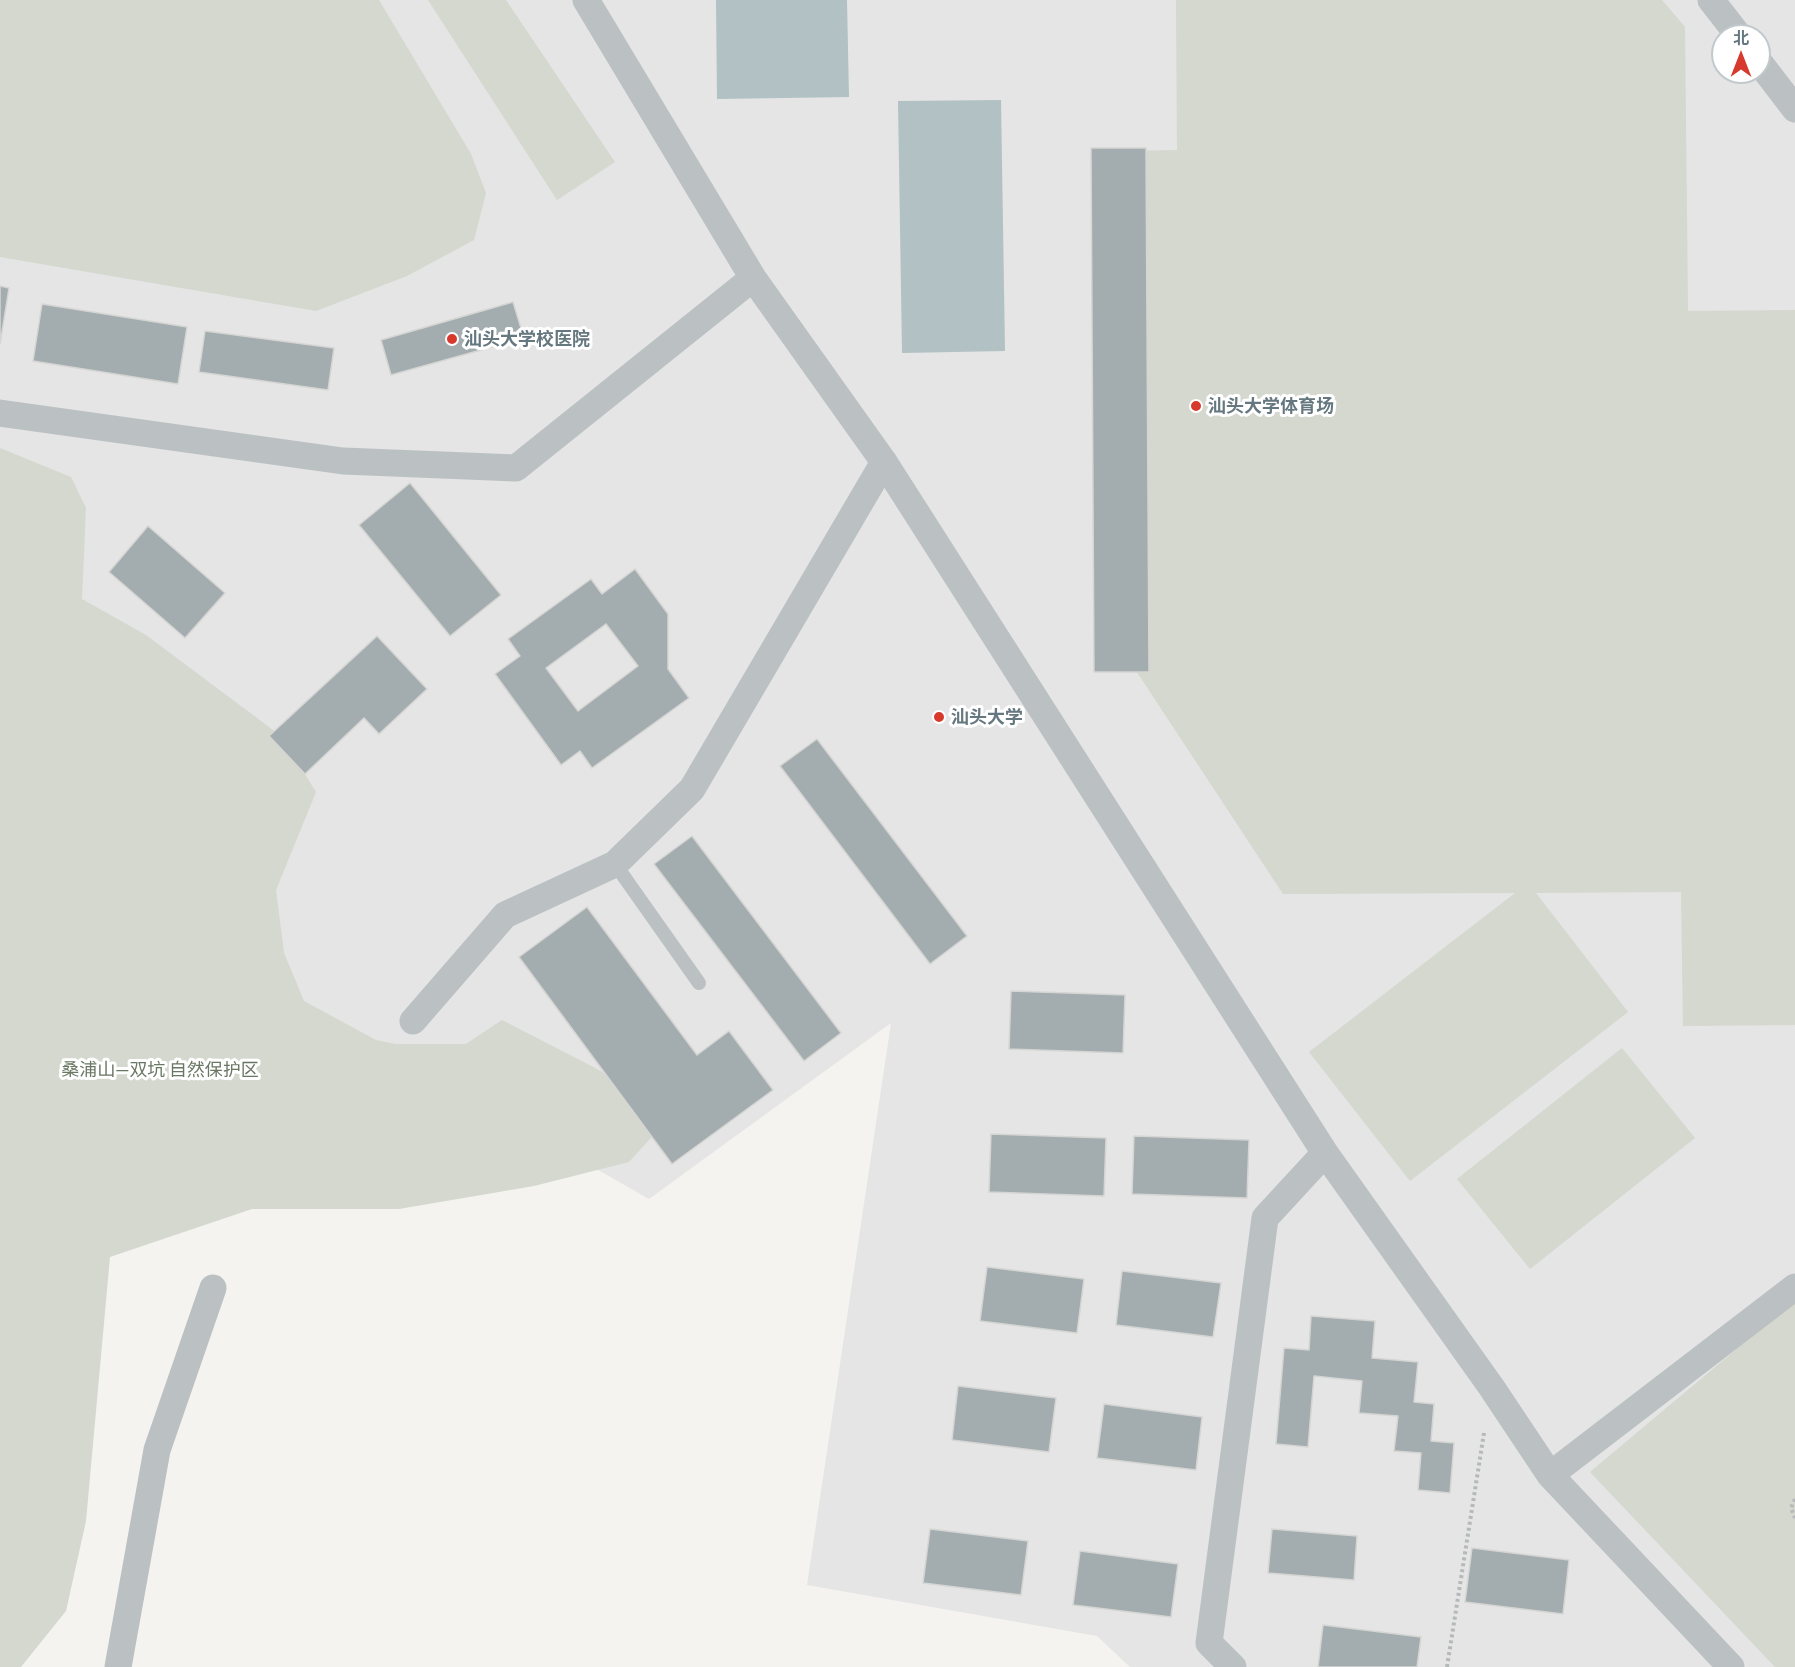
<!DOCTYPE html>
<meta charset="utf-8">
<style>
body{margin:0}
#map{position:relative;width:1795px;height:1667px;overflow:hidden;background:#f4f3f0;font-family:Commissioner,"Noto Sans SC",sans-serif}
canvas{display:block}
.north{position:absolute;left:1711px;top:24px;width:60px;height:60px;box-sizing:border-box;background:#fff;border:2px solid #c1c9cc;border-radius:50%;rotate:0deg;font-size:16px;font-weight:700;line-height:24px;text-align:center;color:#65777f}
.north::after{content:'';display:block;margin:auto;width:21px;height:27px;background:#d73a2d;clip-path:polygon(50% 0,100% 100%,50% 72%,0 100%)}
</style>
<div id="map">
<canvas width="1795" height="1667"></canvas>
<div class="north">北</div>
</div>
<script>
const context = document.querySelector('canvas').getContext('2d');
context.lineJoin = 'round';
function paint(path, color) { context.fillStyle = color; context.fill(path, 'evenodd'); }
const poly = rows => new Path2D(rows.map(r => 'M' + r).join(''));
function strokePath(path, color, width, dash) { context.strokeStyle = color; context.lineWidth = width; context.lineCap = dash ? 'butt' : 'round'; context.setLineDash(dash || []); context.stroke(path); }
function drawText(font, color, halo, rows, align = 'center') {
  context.font = font + ' Commissioner,"Noto Sans SC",sans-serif'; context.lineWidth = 6; context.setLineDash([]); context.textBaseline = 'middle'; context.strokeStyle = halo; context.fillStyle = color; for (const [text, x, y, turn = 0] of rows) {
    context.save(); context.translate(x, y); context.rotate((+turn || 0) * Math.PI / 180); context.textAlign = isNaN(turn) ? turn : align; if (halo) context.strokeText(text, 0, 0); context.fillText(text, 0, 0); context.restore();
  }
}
paint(poly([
 [0,0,1795,0,1795,1667,1130,1667,1097,1636,807,1585,891,1023,649,1199,167,924,0,510],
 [1723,36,1759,36,1759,72,1723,72]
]), '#e4e5e4');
paint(poly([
 [0,0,379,0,471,154,486,193,474,240,407,276,316,311,0,257],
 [428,0,506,0,615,162,557,200],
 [1176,0,1662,0,1685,27,1688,311,1795,310,1795,1025,1683,1026,1681,892,1536,893,1628,1012,1410,1181,1309,1052,1515,893,1283,894,1127,657,1123,151,1177,150],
 [0,448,71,477,86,508,82,599,146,635,281,736,316,792,276,890,284,953,304,1001,376,1040,395,1044,466,1044,502,1020,601,1071,629,1095,657,1131,629,1162,534,1186,399,1209,252,1209,110,1257,86,1521,66,1611,21,1667,0,1667],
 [1622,1048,1695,1138,1530,1269,1457,1179],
 [1795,1300,1795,1667,1775,1667,1590,1472]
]), '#d4d8cf');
paint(poly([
 [716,0,847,0,849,97,717,99],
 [1001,100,1005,351,902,353,898,101]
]), '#b2c1c3');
const building = poly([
 [1091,148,1146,148,1149,672,1094,672,1091,148],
 [0,286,9,288,0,344,0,286],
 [513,302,524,338,391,375,381,340,513,302],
 [42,304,187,327,178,384,33,361,42,304],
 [205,331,334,348,328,390,199,372,205,331],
 [410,483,501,595,450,636,359,525,410,483],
 [148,526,225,593,185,638,109,572,148,526],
 [635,569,668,614,668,669,689,698,592,768,580,751,561,765,495,674,520,656,508,639,591,579,602,594,635,569],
 [606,624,638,666,578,711,546,668,606,624],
 [377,636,427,689,379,734,364,718,305,774,269,736,377,636],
 [817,739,967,936,930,964,780,766,817,739],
 [692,836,841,1033,804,1061,654,864,692,836],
 [587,907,697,1055,729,1031,773,1090,672,1164,519,957,587,907],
 [1011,991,1125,995,1123,1053,1009,1049,1011,991],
 [991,1134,1106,1138,1104,1196,989,1192,991,1134],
 [1134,1136,1249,1140,1247,1198,1132,1194,1134,1136],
 [987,1267,1084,1279,1077,1333,980,1321,987,1267],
 [1122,1271,1221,1283,1213,1337,1116,1325,1122,1271],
 [1311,1316,1375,1321,1372,1358,1418,1362,1414,1402,1434,1404,1431,1441,1454,1443,1450,1493,1418,1490,1421,1453,1394,1451,1398,1416,1359,1413,1362,1381,1314,1376,1308,1447,1276,1444,1284,1348,1309,1350,1311,1316],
 [958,1386,1056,1398,1049,1452,952,1440,958,1386],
 [1104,1404,1202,1417,1196,1470,1097,1458,1104,1404],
 [930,1529,1028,1541,1021,1595,923,1583,930,1529],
 [1272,1529,1357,1536,1354,1580,1268,1573,1272,1529],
 [1472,1548,1569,1560,1563,1614,1465,1602,1472,1548],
 [1080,1551,1178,1564,1171,1617,1073,1605,1080,1551],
 [1323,1625,1421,1637,1417,1667,1318,1667,1323,1625]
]);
paint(building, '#a3acaf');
strokePath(building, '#d5d5d3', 1.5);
strokePath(poly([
 [1795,1499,1791,1508,1795,1518],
 [1447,1667,1484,1433]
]), '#b5b9ba', 4, [3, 3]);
strokePath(poly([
 [615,864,699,983]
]), '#bbc0c2', 14);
strokePath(poly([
 [586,0,753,278,884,462,1325,1153,1492,1388,1550,1475,1731,1667],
 [1711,0,1739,36],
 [1759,62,1795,109],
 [0,413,343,461,516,468,753,278],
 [413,1021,505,915,615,864,692,789,884,462],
 [1550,1475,1795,1287],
 [118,1667,157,1450,213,1288],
 [1233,1667,1209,1643,1265,1218,1325,1153]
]), '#bbc0c2', 27);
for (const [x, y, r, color] of [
 [452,339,6,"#d73a2d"],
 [1196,406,6,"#d73a2d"],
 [939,717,6,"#d73a2d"]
]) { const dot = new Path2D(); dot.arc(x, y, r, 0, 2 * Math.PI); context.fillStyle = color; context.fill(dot); strokePath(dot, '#fff', 2); }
drawText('bold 18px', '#65777f', '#fff', [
 ["汕头大学校医院",464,339],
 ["汕头大学体育场",1208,406],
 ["汕头大学",951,717]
], 'left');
drawText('18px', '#6a7763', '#fff', [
 ["桑浦山—双坑 自然保护区",160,1070]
]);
</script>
